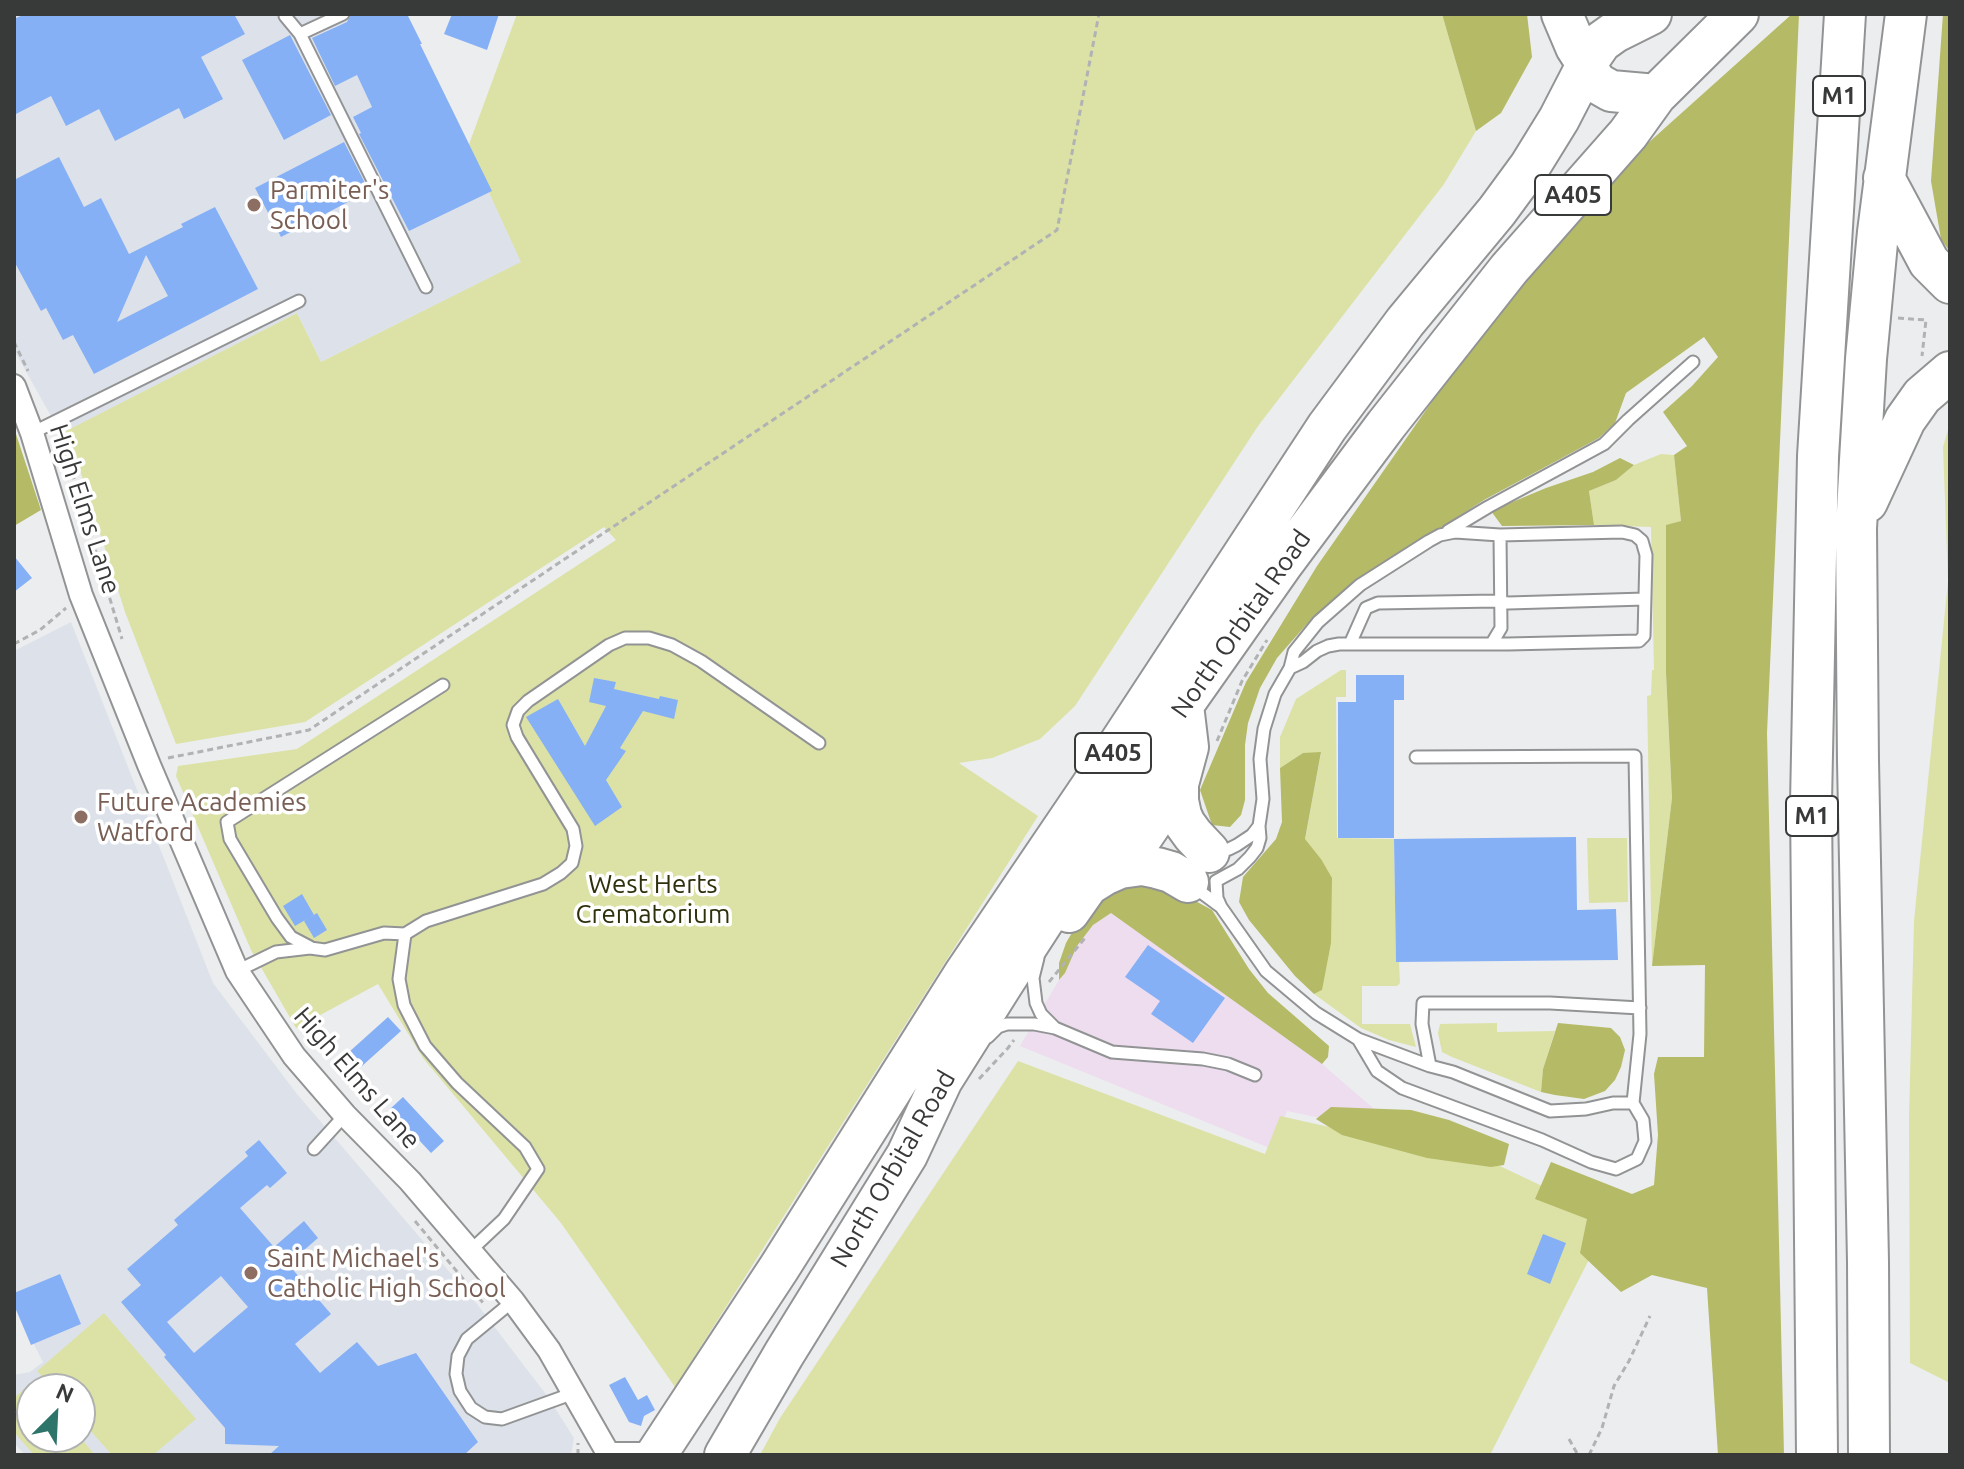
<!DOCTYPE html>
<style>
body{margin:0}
#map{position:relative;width:1964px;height:1469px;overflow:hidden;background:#ecedee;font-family:Ubuntu,sans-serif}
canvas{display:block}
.frame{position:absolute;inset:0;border:16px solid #383939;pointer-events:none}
.north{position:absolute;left:16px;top:1373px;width:80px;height:80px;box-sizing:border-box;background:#fff;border:2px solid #afb0b0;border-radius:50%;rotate:24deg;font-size:22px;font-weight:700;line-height:32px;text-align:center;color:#383939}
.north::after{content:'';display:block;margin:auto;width:28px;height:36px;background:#2d746a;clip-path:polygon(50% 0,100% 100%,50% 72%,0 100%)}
</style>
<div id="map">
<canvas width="1964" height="1469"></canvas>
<div class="frame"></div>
<div class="north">N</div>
</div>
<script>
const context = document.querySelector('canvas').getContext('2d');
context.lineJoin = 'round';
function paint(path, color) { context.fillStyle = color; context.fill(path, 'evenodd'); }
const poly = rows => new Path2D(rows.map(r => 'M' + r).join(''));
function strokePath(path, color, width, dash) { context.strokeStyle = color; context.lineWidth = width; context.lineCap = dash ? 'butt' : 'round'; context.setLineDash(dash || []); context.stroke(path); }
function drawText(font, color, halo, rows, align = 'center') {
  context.font = font + ' Ubuntu,sans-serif'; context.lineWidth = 7; context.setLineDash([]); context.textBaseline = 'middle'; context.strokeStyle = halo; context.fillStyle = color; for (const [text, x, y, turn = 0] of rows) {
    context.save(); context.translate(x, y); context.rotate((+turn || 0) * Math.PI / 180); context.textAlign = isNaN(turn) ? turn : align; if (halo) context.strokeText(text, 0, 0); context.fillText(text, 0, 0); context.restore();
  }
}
paint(poly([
 [14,14,400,14,426,59,522,262,321,362,297,313,61,434,14,350],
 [71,622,213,983,297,1094,477,1304,548,1397,574,1438,571,1455,25,1455,14,1443,14,1375,30,1372,43,1362,14,1306,14,651],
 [32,1389,80,1389,80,1437,32,1437]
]), '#dde2ea');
paint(poly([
 [1111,913,1322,1064,1373,1108,1364,1127,1287,1111,1272,1149,1020,1046,1059,980,1065,973,1077,946,1093,925]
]), '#edddef');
paint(poly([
 [517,14,1442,14,1476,131,1444,184,1258,426,1075,706,1040,739,992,758,959,763,1038,816,675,1387,561,1223,423,1058,378,984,296,1028,251,950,176,776,178,766,297,749,616,540,604,527,305,722,176,744,125,612,73,448,66,431,297,313,321,362,521,262,468,147],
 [1950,423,1950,1383,1910,1363,1909,1118,1914,921,1948,581,1943,447],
 [1661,454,1674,455,1681,521,1666,526,1666,673,1672,798,1652,966,1647,696,1651,695,1652,670,1654,670,1651,527,1594,525,1589,491,1616,480,1634,465],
 [1341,670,1346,670,1346,697,1336,697,1337,838,1394,839,1396,961,1399,962,1400,983,1397,986,1362,986,1362,1024,1410,1024,1416,1047,1389,1040,1361,1028,1314,994,1322,990,1321,859,1305,840,1321,753,1303,753,1280,768,1280,737,1296,699],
 [1587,838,1627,838,1628,902,1589,903],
 [1497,1023,1497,1032,1555,1031,1543,1069,1541,1092,1452,1057,1442,1052,1438,1033,1440,1024],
 [1018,1061,1265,1154,1280,1116,1356,1133,1449,1142,1610,1218,1490,1455,760,1455,780,1418],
 [104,1313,196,1419,153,1455,112,1455,80,1419,80,1389,53,1389,37,1371],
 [32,1382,38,1389,32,1389,32,1437,80,1437,95,1455,34,1455,14,1432,14,1398]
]), '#dce2a6');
paint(poly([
 [1442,14,1527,14,1532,57,1501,113,1476,131],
 [1792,14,1799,14,1767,733,1784,1455,1718,1455,1707,1288,1652,1275,1621,1292,1580,1253,1587,1219,1535,1199,1551,1162,1632,1194,1654,1185,1658,1135,1654,1074,1658,1057,1704,1057,1705,965,1652,966,1672,798,1666,673,1666,525,1681,521,1674,455,1687,446,1663,412,1692,386,1718,357,1704,337,1626,393,1615,423,1599,438,1484,500,1359,581,1313,617,1277,658,1260,688,1248,723,1245,745,1245,800,1241,815,1230,827,1212,825,1200,790,1246,682,1317,566,1447,380,1599,187],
 [1943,14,1950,14,1950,252,1941,239,1931,181],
 [14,428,41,510,14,526],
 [1620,458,1634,465,1616,480,1589,491,1594,525,1502,526,1491,511,1546,488,1593,472],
 [1321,752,1305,839,1321,859,1332,878,1331,943,1322,990,1314,994,1295,976,1249,920,1239,902,1243,877,1276,839,1282,822,1280,768,1303,753],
 [1135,884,1175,890,1212,910,1249,969,1268,993,1329,1046,1328,1057,1322,1064,1111,913,1093,925,1077,946,1065,973,1059,980,1059,963,1066,943,1081,917,1097,897],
 [1558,1023,1611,1028,1620,1037,1625,1050,1621,1067,1615,1080,1605,1091,1584,1099,1555,1095,1541,1092,1543,1069],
 [1331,1107,1411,1110,1449,1120,1509,1144,1504,1165,1491,1167,1427,1158,1342,1135,1316,1119]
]), '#b4ba65');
paint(poly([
 [25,14,234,14,245,34,201,57,223,99,184,119,179,108,115,141,99,109,66,126,51,96,14,115,14,19],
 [351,14,407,14,422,44,420,44,492,191,409,231,359,134,361,133,353,117,372,107,357,75,335,86,312,38,347,22],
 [452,14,499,14,487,50,444,34],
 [290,35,331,115,284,140,242,60],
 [344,142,369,191,281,237,255,188],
 [59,157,84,207,101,198,129,254,183,227,181,224,215,207,258,289,94,374,73,335,63,340,46,308,41,311,14,261,14,180],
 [146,255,168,296,117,322],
 [14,556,32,578,14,592],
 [1356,675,1404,675,1404,700,1394,700,1394,838,1338,838,1338,702,1356,702],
 [594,678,616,682,614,689,659,699,660,696,678,700,674,719,643,711,620,748,626,751,606,780,622,807,595,826,526,717,558,699,585,746,606,706,589,702],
 [1576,837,1577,910,1616,909,1618,960,1396,962,1394,839],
 [302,894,314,915,295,926,283,906],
 [317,913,327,930,314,938,304,921],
 [1148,945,1225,998,1193,1043,1151,1014,1160,1001,1125,977],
 [388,1017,401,1031,362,1066,349,1052],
 [403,1097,444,1141,431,1153,390,1109],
 [259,1140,287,1173,270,1188,267,1185,240,1208,274,1247,304,1221,318,1238,288,1264,331,1314,295,1344,320,1373,357,1342,378,1366,416,1353,478,1442,464,1455,269,1455,279,1446,225,1444,225,1428,164,1357,166,1355,121,1302,141,1285,127,1269,178,1225,174,1220,248,1156,245,1152],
 [221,1276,248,1307,194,1353,167,1322],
 [1543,1234,1566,1243,1550,1284,1527,1274],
 [60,1274,81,1324,31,1345,14,1305,14,1293],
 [625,1377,638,1400,647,1395,655,1410,644,1416,641,1426,629,1422,609,1385]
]), '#86b0f5');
const lane = poly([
 [287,14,285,16,300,34,343,14],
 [300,34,426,287],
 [32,433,299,301],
 [1448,531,1488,507,1604,444,1628,420,1693,362],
 [1492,643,1501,628,1500,535],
 [1350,644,1366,608,1378,603,1496,601,1508,603,1645,599],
 [1259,826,1263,799,1260,759,1264,729,1275,694,1290,668,1294,652,1318,622,1360,585,1429,541,1440,535,1455,532,1500,535,1622,532,1635,535,1642,541,1646,555,1644,636,1639,641,1508,644,1339,644,1328,646,1317,651,1303,662,1290,668],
 [1194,887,1221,907,1217,898,1216,881,1238,869,1250,857,1257,848,1260,838,1259,826,1252,835,1237,845,1229,849,1214,852],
 [1221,907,1266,971,1316,1013,1358,1039,1430,1066,1453,1072,1550,1111,1586,1109,1613,1103,1633,1103],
 [405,934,399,979,404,1005,425,1046,457,1083,525,1147,538,1169,504,1219,470,1251],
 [310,947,291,937,277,918,230,839,227,822,443,685],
 [237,971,276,952,310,948,325,950,384,933,405,934,426,921,543,884,561,873,572,863,576,846,573,829,517,737,513,725,518,711,528,701,609,645,625,638,649,638,672,645,701,661,819,743],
 [1055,1028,1112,1052,1203,1059,1228,1064,1255,1075],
 [988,1037,998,1027,1007,1024,1034,1024,1055,1028,1041,1014,1036,1003,1033,978,1038,958],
 [1358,1039,1377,1071,1402,1088,1542,1140,1591,1162,1616,1169,1637,1159,1645,1141,1643,1120,1633,1103,1640,1034,1635,756,1416,757],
 [1430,1066,1422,1024,1423,1003,1550,1003,1640,1008],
 [314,1149,345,1115],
 [513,1301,467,1339,458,1356,456,1374,460,1391,471,1408,485,1417,502,1419,574,1393]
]);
const street = poly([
 [14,386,32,433,81,595,149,765,237,971,294,1056,345,1115,410,1181,513,1301,549,1350,609,1455],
 [609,1454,657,1454]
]);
const highway = poly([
 [1562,14,1576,47,1587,64,1591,75,1597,83,1611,91,1656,95],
 [1884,178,1929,262,1950,283],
 [1867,502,1905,420,1922,396,1950,372],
 [1183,705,1188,747,1178,784,1178,801,1181,815,1185,824,1193,835,1209,852],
 [1120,868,1125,856,1142,837,1178,784],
 [1069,912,1088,885,1104,875,1120,868,1142,865,1157,868,1171,872,1188,882],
 [656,1455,779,1268,965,973,1091,787,1327,427,1405,322,1497,211,1530,166,1559,119,1592,55,1601,42,1615,32,1651,14],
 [725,1455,784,1354,907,1155,942,1080,1003,983,1183,705,1283,563,1386,425,1509,269,1628,134,1656,95,1738,14],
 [1817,1455,1811,803,1818,456,1845,14],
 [1869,1455,1868,1261,1858,761,1856,528,1866,359,1878,232,1906,14]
]);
strokePath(lane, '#929394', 15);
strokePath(street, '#929394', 26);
strokePath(highway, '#929394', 44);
strokePath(poly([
 [1898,318,1926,320,1922,356],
 [14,342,28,371],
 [58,436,74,479,122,639],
 [14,644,40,630,66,608],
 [1217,741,1242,681,1267,640],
 [168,758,309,730,1057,230,1099,14],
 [1049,982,1085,938],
 [979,1079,1008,1048,1014,1040],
 [415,1221,484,1304],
 [1569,1439,1578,1455],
 [578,1455,578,1443],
 [1589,1455,1602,1428,1614,1386,1629,1361,1650,1316]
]), '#b1b2b3', 3, [6, 4]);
strokePath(lane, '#fff', 11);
strokePath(street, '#fff', 22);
strokePath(highway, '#fff', 40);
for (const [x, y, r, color] of [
 [254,205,8,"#8d6e63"],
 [81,817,8,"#8d6e63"],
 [251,1273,8,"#8d6e63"]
]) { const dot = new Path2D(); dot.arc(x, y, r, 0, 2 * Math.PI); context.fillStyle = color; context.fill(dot); strokePath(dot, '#fff', 3); }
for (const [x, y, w] of [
 [1839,96,52],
 [1573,195,76],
 [1113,753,76],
 [1812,816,52]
]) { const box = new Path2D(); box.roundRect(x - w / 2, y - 20, w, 40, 6); context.fillStyle = '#fff'; context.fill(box); strokePath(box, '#383939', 2); }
drawText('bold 24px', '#383939', null, [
 ["M1",1839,96],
 ["A405",1573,195],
 ["A405",1113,753],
 ["M1",1812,816]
]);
drawText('26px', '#785e54', '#fff', [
 ["Parmiter's",270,190],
 ["School",270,220],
 ["Future Academies",97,802],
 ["Watford",97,832],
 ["Saint Michael's",267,1258],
 ["Catholic High School",267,1288]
], 'left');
drawText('26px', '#383939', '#fff', [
 ["High Elms Lane",85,509,72],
 ["North Orbital Road",1241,624,-55],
 ["High Elms Lane",357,1078,49],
 ["North Orbital Road",893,1169,-60]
]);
drawText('26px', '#2f310c', '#fff', [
 ["West Herts",653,884],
 ["Crematorium",653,914]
]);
</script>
